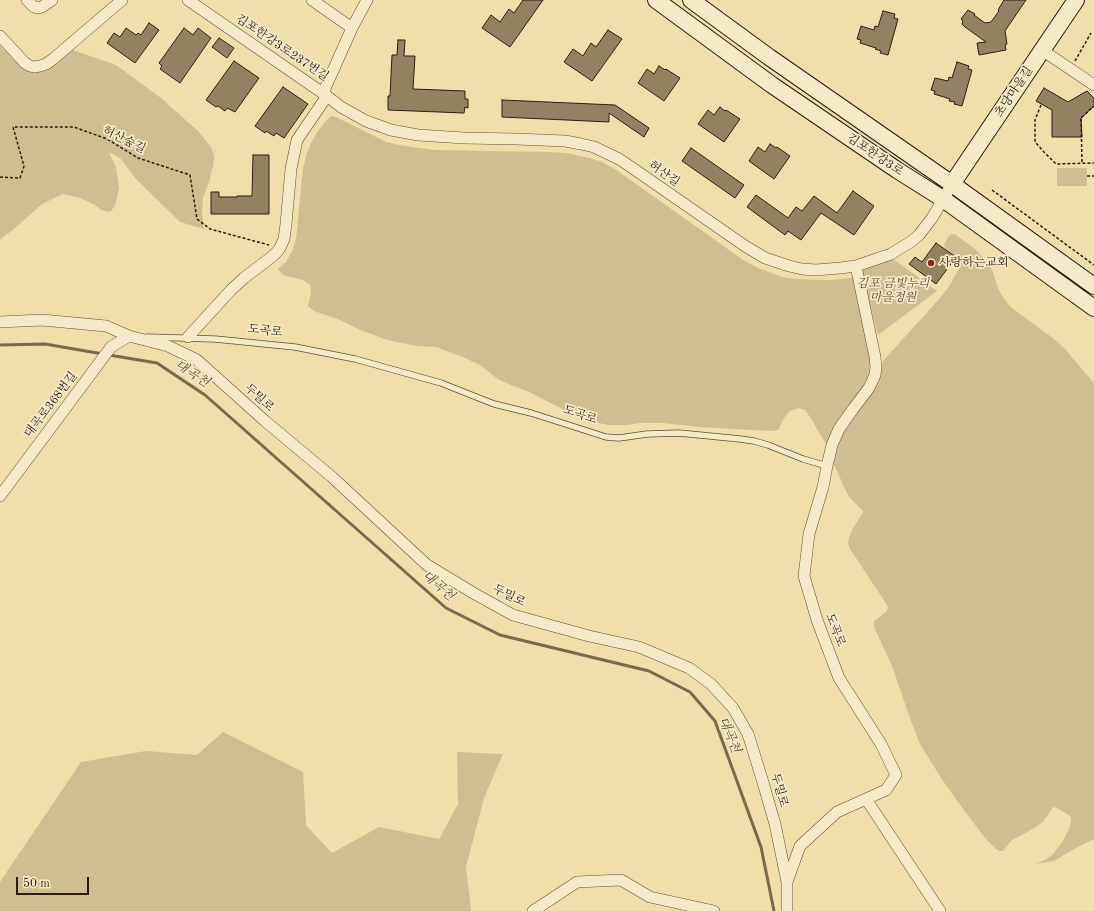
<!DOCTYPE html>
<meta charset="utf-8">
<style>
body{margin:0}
#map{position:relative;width:1094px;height:911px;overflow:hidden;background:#f0dfab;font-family:"Old Standard TT",serif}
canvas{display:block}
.scale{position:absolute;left:16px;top:877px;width:73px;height:18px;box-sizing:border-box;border:2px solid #2c1d13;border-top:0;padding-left:5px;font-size:12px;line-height:14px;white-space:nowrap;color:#2c1d13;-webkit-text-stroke:3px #f5eac8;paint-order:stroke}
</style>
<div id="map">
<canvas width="1094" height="911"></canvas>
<div class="scale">50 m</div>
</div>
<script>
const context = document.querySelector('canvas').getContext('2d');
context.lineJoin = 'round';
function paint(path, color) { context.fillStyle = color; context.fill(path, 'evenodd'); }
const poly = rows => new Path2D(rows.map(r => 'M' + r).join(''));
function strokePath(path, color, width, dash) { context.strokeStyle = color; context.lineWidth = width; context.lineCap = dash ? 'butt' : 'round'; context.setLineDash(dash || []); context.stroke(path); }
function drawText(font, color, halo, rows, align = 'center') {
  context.font = font + ' "Old Standard TT","Noto Serif KR",serif'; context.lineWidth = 3.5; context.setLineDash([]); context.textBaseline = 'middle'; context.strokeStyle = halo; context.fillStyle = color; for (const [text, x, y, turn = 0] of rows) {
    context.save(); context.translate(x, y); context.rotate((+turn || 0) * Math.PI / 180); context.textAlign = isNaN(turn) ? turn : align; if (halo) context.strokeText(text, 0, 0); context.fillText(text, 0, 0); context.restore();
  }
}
paint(poly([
 [0,46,24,70,40,71,55,63,73,50,116,65,161,98,198,131,211,147,214,156,213,166,209,182,203,198,202,213,204,229,180,222,136,179,121,159,109,152,116,167,119,188,115,206,110,212,101,210,95,205,80,198,63,194,42,204,22,222,0,240],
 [331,116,336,117,386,142,404,146,435,150,547,152,566,153,585,157,600,161,615,169,725,247,743,260,758,268,783,277,795,279,829,280,852,278,854,280,869,354,870,365,869,374,866,382,828,448,810,417,805,410,799,408,790,411,786,415,778,430,772,431,750,430,700,427,663,423,641,423,626,425,609,425,593,422,582,419,529,392,499,380,480,365,465,358,436,347,418,346,387,340,358,329,340,320,314,311,308,306,311,293,311,289,310,285,303,280,283,275,278,269,286,262,292,251,294,246,296,239,303,168,307,153,311,143,316,134,325,122],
 [1057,168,1087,168,1087,186,1057,186],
 [952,234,956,235,975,249,988,263,993,272,998,288,1002,296,1007,303,1012,308,1054,339,1064,348,1094,383,1094,839,1074,849,1054,861,1036,864,1045,860,1052,855,1061,844,1069,829,1071,821,1071,817,1064,812,1057,808,1053,807,1043,822,1029,831,1012,840,1003,851,999,851,996,849,985,838,961,806,941,778,920,744,911,721,892,666,875,629,874,624,874,621,886,612,888,608,887,605,850,549,848,543,849,538,852,530,862,514,863,511,850,498,845,489,833,462,838,445,843,432,879,376,883,361,941,297,950,285,957,272,960,266,960,262,958,258,945,248,944,244,949,236],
 [893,259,937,291,878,335,862,273,864,269],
 [223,732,303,772,306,825,332,853,379,827,439,839,458,804,457,752,503,754,484,798,466,867,471,911,0,911,0,882,81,762,146,751,197,755]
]), '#cfbe91');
strokePath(poly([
 [0,345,45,344,103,354],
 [109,355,157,363,205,395,446,608,500,635,649,671,690,692,715,721,761,847,774,911]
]), '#796a4f', 3);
const building = poly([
 [523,0,543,0,510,47,482,28,491,15,500,22,509,9,514,13,523,0],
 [1004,0,1026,0,1005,31,1007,44,1005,45,1006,50,979,55,977,43,986,42,965,27,962,24,963,21,961,19,968,10,975,14,974,15,985,23,991,22,999,11,998,10,1004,0],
 [883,11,895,14,894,18,898,19,888,55,880,53,881,51,875,49,876,48,860,43,861,40,857,39,861,26,874,30,875,26,878,27,883,11],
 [149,23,159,30,135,63,107,43,114,33,120,37,126,28,136,35,138,33,141,35,149,23],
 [184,28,193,35,198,28,211,38,180,83,160,69,162,66,159,63,184,28],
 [608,30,622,39,592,81,564,62,573,49,583,56,591,43,596,47,608,30],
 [219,38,234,48,227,58,212,47,219,38],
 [398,40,405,40,404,56,415,56,413,89,465,91,465,99,468,99,468,108,465,107,464,113,388,110,388,96,390,96,392,55,397,55,398,40],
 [234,61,259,78,235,112,227,108,225,111,218,106,216,107,206,100,234,61],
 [957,62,969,66,968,69,972,70,962,106,954,104,955,102,949,101,950,99,934,94,935,91,931,90,935,78,948,81,949,77,952,78,957,62],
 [659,66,665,70,666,69,680,78,664,101,638,83,647,69,654,74,659,66],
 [283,87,308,104,284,138,276,133,274,136,266,131,265,133,255,126,283,87],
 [1044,88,1068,102,1087,91,1094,98,1094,106,1081,118,1082,137,1052,137,1052,110,1036,101,1044,88],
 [502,100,615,105,649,128,644,137,609,113,609,122,502,117,502,100],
 [720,107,725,111,726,110,740,119,724,142,698,124,708,110,714,115,720,107],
 [770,144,776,148,777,147,790,156,774,179,749,161,758,147,765,152,770,144],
 [691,148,744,185,735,198,682,161,691,148],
 [253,155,269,155,269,214,211,214,211,192,219,192,219,197,237,197,237,196,252,196,253,155],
 [853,191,874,206,854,235,821,213,801,240,788,231,785,235,747,207,756,195,788,218,796,207,802,211,814,196,837,213,853,191],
 [936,243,956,257,936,284,909,264,915,257,922,262,936,243]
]);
paint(building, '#928262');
strokePath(building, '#2c1d13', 1);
const lane = poly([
 [147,337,215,339,295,347,355,359,441,383,494,404,531,413,606,437,619,438,647,434,679,433,740,439,754,441,768,445,803,459,827,466]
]);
const street = poly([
 [27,0,34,7,37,8,42,7,52,0],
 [188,0,327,96,341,107,366,121,391,130,418,135,464,138,516,139,565,141,581,144,594,147,619,159,631,167,745,246,765,258,789,266,802,269,816,270,840,268,856,266,891,254,912,241,919,235,932,218,952,184],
 [312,0,352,28],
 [0,36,25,63,30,66,34,67,40,66,46,64,53,59,122,0],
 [1042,50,1094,85],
 [323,93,352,28,367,0],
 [0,322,42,320,106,326,129,336,168,346,197,360,265,421,332,477,427,565,475,594,513,615,589,636,639,647,689,668,711,684,733,708,748,734,762,779,775,824,787,882,787,911],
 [188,337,231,290,244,278,269,259,275,254,280,248,284,239,286,224,291,169,297,140,327,96],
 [0,496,111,347,129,336],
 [866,799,940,911],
 [787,882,800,846,837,812,886,790,896,775,881,744,839,678,817,620,804,576,809,534,823,487,827,466,832,445,839,429,853,409,869,388,875,375,876,367,875,357,856,266],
 [533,911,577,882,621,880,650,897,714,911]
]);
const secondary = poly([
 [656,0,772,85,897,170,943,199,1094,308],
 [691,0,769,57,952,184,1094,286],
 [952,184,1076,0]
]);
strokePath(lane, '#5d4e39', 7);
strokePath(street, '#5d4e39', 12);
strokePath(secondary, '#2c1d13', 18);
strokePath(poly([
 [1075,61,1091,33],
 [1041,105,1035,120,1035,142,1044,152,1056,164,1094,163],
 [1082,162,1081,118,1094,106],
 [1087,176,1094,176],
 [0,177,20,178,24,166,13,127,74,127,107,139,138,158,190,175,197,219,210,229,269,245],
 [992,190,1094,265]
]), '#2c1d13', 1.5, [3, 2]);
strokePath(lane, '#f5eac8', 5.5);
strokePath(street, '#f5eac8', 11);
strokePath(secondary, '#f5eac8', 16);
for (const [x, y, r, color] of [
 [931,263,4,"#8f2418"]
]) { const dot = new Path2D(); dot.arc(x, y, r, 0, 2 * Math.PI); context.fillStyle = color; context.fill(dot); strokePath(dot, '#f5eac8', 1.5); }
drawText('12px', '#2c1d13', '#f5eac8', [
 ["김포한강3로237번길",282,48,34],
 ["초당마을길",1014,92,-56],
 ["허산숲길",124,140,26],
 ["김포한강3로",875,155,34],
 ["허산길",664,174,35],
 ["도곡로",265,331,6],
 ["두밀로",259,398,42],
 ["대곡로368번길",51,405,-53],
 ["도곡로",580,415,18],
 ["두밀로",509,596,26],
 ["도곡로",835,630,69],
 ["두밀로",779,790,74]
]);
drawText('12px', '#2c1d13', '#f5eac8', [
 ["사랑하는교회",939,263]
], 'left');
drawText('italic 12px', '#5d4d39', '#f5eac8', [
 ["김포 금빛누리",893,284],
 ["마을정원",893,298]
]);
drawText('italic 13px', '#594a36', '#f5eac8', [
 ["대곡천",192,374,33],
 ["대곡천",438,586,40],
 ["대곡천",729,735,67]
]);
</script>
